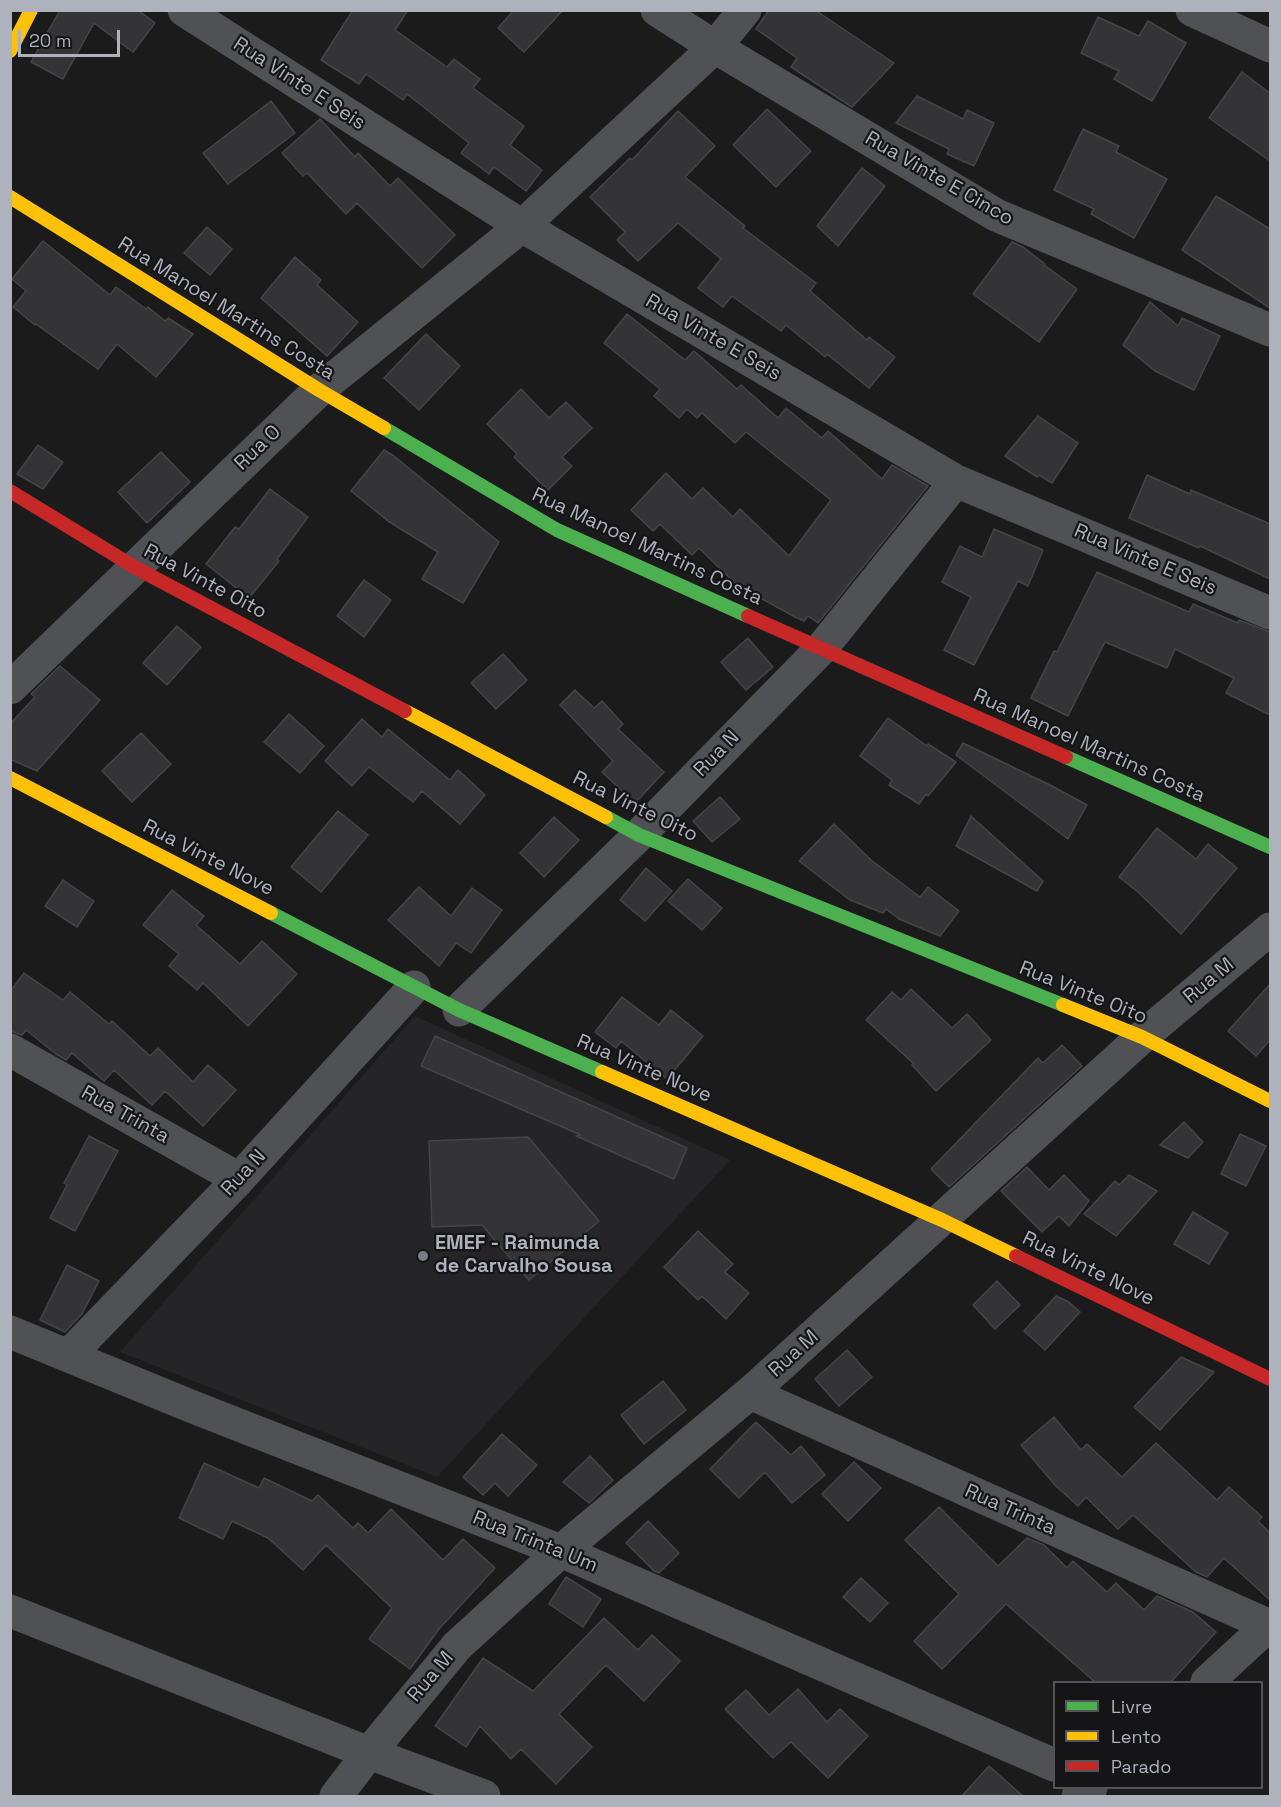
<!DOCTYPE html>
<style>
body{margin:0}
#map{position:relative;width:1281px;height:1807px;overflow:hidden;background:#1b1b1c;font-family:"Space Grotesk",sans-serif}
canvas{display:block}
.frame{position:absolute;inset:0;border:12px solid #adb2bc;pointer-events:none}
.legend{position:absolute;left:1053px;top:1681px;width:210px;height:108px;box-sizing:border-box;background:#151518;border:2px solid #52545a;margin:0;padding:8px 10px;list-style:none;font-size:18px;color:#adb2bc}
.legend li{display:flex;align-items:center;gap:12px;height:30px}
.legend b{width:30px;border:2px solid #52545a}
.scale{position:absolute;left:18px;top:30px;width:102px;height:27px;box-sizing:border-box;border:3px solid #adb2bc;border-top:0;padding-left:8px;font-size:18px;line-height:21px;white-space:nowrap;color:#adb2bc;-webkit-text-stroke:4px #151518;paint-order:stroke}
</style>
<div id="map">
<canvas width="1281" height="1807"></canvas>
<div class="frame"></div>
<ul class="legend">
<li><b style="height:8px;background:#4caf50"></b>Livre</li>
<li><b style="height:8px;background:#ffc107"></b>Lento</li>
<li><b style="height:8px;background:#c62828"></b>Parado</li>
</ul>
<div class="scale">20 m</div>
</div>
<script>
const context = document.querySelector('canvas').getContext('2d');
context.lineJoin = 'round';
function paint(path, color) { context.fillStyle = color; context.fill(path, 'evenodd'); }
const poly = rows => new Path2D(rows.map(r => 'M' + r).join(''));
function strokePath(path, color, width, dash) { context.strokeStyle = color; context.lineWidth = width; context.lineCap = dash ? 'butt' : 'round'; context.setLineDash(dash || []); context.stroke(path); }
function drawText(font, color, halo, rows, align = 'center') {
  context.font = font + ' "Space Grotesk",sans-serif'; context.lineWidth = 4.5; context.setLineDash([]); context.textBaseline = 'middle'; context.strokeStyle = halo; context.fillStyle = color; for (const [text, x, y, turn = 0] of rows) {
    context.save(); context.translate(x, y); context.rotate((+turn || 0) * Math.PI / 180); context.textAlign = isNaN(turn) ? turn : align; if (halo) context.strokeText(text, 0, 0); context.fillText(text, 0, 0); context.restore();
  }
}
paint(poly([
 [415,1016,730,1160,437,1477,120,1352]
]), '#252528');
const building = poly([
 [60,10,138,10,155,23,133,52,94,23,63,79,31,62,60,10],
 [353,10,408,10,395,30,447,67,454,59,480,79,473,88,524,126,510,145,542,170,526,191,494,167,489,174,461,153,469,143,407,94,403,100,366,74,359,84,321,60,353,10],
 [514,10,563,10,524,52,498,28,514,10],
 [769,10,815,10,894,63,852,107,791,67,797,58,756,29,769,10],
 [1098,17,1139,36,1148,21,1186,43,1152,101,1114,79,1119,71,1081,53,1098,17],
 [1242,72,1270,93,1270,161,1209,118,1242,72],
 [917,96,963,119,967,110,994,123,974,166,947,154,949,149,896,123,917,96],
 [271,101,295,133,228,184,203,153,271,101],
 [767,109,811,151,776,187,733,145,767,109],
 [678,111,715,146,685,177,745,226,743,228,816,283,810,291,867,340,869,337,895,357,869,388,827,354,825,357,786,325,781,331,732,296,723,307,698,288,721,259,678,223,638,261,617,240,625,232,590,197,630,158,632,160,678,111],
 [320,119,355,157,358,153,390,186,398,178,455,235,422,268,357,203,346,214,307,173,303,176,282,153,320,119],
 [1083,129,1119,146,1116,152,1167,179,1134,238,1091,214,1094,209,1054,190,1083,129],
 [862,168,885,186,838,246,817,226,862,168],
 [1216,196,1270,229,1270,308,1182,250,1216,196],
 [207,227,232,249,210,275,184,253,207,227],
 [43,241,110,295,116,287,146,309,148,307,165,321,168,318,193,334,156,377,117,344,98,369,36,324,35,325,13,307,26,291,12,279,43,241],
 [1012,242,1023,247,1045,264,1044,265,1077,289,1039,342,973,294,1012,242],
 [295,257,321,280,317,285,358,322,327,356,261,298,295,257],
 [1150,302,1178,326,1182,318,1220,336,1194,390,1155,371,1123,345,1150,302],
 [627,314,685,360,694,351,737,389,741,385,778,418,786,408,822,438,828,431,882,479,892,465,928,486,818,623,808,616,804,621,795,617,737,585,699,548,692,555,660,524,653,531,631,510,666,473,692,499,703,488,733,517,740,509,789,556,831,500,746,432,735,443,702,413,697,418,687,409,679,418,654,396,660,389,604,343,627,314],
 [426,334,460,366,419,410,384,378,426,334],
 [521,389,549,418,566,402,592,428,562,457,572,466,548,490,514,457,517,454,487,424,521,389],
 [1038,416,1078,443,1052,483,1039,475,1037,477,1005,456,1038,416],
 [38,445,63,462,43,489,17,474,38,445],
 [384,450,394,456,499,542,463,603,422,579,438,552,388,521,351,491,384,450],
 [161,452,190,482,147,523,118,492,161,452],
 [1147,475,1190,494,1191,490,1270,524,1270,579,1200,546,1199,548,1129,518,1147,475],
 [270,489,308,517,277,559,279,561,249,598,206,564,235,527,239,529,270,489],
 [994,529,1043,550,1028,586,1018,581,974,665,944,650,971,597,942,582,960,546,982,557,994,529],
 [1097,572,1189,612,1193,604,1238,623,1239,620,1270,632,1270,715,1226,693,1234,678,1175,649,1167,668,1105,642,1068,716,1031,698,1054,651,1057,652,1097,572],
 [364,580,391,600,364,637,337,616,364,580],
 [177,626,201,647,167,685,143,663,177,626],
 [748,638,773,667,746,690,721,662,748,638],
 [503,654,527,680,496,709,471,683,503,654],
 [60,666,100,700,37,771,10,759,10,724,35,697,31,694,60,666],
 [575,690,594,708,602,701,623,724,618,729,664,772,635,803,602,772,613,761,560,705,575,690],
 [289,714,324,746,300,773,264,742,289,714],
 [888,718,927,746,928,744,956,762,928,796,926,794,919,804,889,785,892,780,860,756,888,718],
 [362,719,382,737,388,729,450,780,458,770,485,795,460,824,422,791,413,802,369,767,352,786,325,761,362,719],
 [141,733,171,764,132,802,102,771,141,733],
 [963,743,1052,786,1087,805,1068,839,956,755,963,743],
 [720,797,740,819,712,842,693,821,720,797],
 [338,811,368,835,321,892,291,867,338,811],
 [971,816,1043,881,1037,891,956,846,971,816],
 [554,817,579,840,544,877,520,853,554,817],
 [834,824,871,860,920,897,928,887,959,911,940,936,899,919,886,909,883,913,850,900,799,861,834,824],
 [1157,828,1196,859,1208,844,1237,868,1181,934,1138,892,1119,877,1157,828],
 [646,868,672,891,645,921,620,900,646,868],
 [688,879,722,908,702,930,668,901,688,879],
 [63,880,94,901,77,927,45,906,63,880],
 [419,887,451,916,472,888,502,910,471,953,456,943,439,966,388,920,419,887],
 [172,890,204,916,196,925,240,964,262,941,297,974,248,1026,203,983,197,990,169,966,179,954,143,925,172,890],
 [24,973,63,1000,70,992,109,1024,112,1021,150,1056,158,1048,193,1082,208,1065,236,1090,203,1126,165,1091,152,1105,114,1070,104,1081,72,1053,66,1060,56,1054,26,1030,22,1035,10,1031,10,992,24,973],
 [1270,984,1270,1040,1256,1056,1228,1031,1270,984],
 [911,989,952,1028,967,1014,991,1040,936,1091,912,1065,914,1064,866,1020,892,992,901,1000,911,989],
 [622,997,659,1025,671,1010,703,1036,667,1079,621,1041,616,1048,595,1032,622,997],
 [435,1036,687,1148,674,1179,576,1136,581,1135,421,1066,435,1036],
 [1062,1045,1082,1066,949,1187,931,1169,1038,1058,1043,1063,1062,1045],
 [1184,1122,1203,1142,1188,1158,1160,1145,1184,1122],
 [1240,1134,1266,1146,1246,1186,1221,1174,1240,1134],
 [89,1136,118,1151,75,1231,50,1218,67,1185,64,1183,89,1136],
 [528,1137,599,1221,529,1280,482,1225,432,1227,429,1141,528,1137],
 [1027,1167,1049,1190,1064,1175,1089,1201,1069,1226,1059,1216,1042,1232,1001,1191,1027,1167],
 [1129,1175,1157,1191,1116,1236,1084,1214,1115,1181,1119,1185,1129,1175],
 [1193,1212,1228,1233,1209,1264,1174,1244,1193,1212],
 [698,1231,733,1264,725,1272,749,1293,726,1319,702,1296,698,1300,664,1267,698,1231],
 [67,1265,99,1281,82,1314,65,1332,40,1320,67,1265],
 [997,1281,1020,1305,995,1329,973,1305,997,1281],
 [1056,1296,1069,1302,1080,1312,1045,1350,1024,1331,1056,1296],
 [847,1350,872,1377,839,1406,815,1379,847,1350],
 [1181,1357,1214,1372,1160,1430,1134,1407,1181,1357],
 [663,1381,686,1410,644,1444,621,1415,663,1381],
 [1054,1417,1081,1450,1087,1444,1122,1477,1156,1443,1217,1500,1229,1487,1262,1517,1258,1521,1270,1533,1270,1600,1224,1558,1207,1577,1196,1572,1133,1515,1118,1529,1086,1497,1078,1506,1055,1485,1021,1445,1054,1417],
 [756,1422,791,1455,801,1446,825,1475,792,1503,765,1472,739,1498,710,1469,756,1422],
 [502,1434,537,1465,508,1496,495,1483,483,1495,463,1477,502,1434],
 [590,1456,613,1480,589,1503,563,1482,590,1456],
 [854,1462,881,1488,848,1521,822,1494,854,1462],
 [204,1463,259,1488,264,1478,312,1501,318,1495,353,1528,358,1523,368,1533,391,1509,443,1560,463,1539,495,1568,439,1629,410,1669,369,1639,392,1608,326,1545,303,1570,268,1538,232,1521,223,1539,179,1518,204,1463],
 [939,1507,998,1566,1027,1538,1044,1545,1067,1568,1073,1561,1107,1592,1116,1583,1144,1610,1157,1596,1193,1612,1216,1632,1170,1683,1096,1683,1006,1604,942,1669,914,1641,959,1594,905,1540,939,1507],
 [648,1521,679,1553,659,1573,654,1571,626,1543,648,1521],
 [566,1577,601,1599,583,1627,549,1604,566,1577],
 [861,1578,888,1603,870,1622,843,1597,861,1578],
 [604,1618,638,1650,652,1635,680,1661,644,1701,606,1665,559,1714,592,1747,556,1784,521,1749,511,1759,480,1726,466,1747,435,1726,483,1658,533,1691,604,1618],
 [798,1689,827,1722,840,1709,868,1736,828,1778,791,1742,773,1758,725,1709,746,1690,769,1715,798,1689],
 [989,1766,1024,1797,961,1797,989,1766]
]);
paint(building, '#343436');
strokePath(building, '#444548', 1.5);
strokePath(poly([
 [184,10,522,226,956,481,1270,613],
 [657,10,715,47,996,215,1270,330],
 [1192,10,1270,46],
 [10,688,319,390,522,226,715,47,745,10],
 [459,1010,639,835,821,649,956,481],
 [10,1050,239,1179],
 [10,1332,193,1407,561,1551,1054,1765],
 [69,1355,239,1179,414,987],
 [750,1393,1270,1626],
 [10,1611,369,1753,484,1796],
 [1207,1682,1270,1624],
 [336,1796,369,1753,457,1646,561,1551,750,1393,1142,1037,1270,929],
 [1078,1796,1091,1788]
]), '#4f5155', 33);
strokePath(poly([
 [384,428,557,530,748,616],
 [1066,757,1270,847],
 [606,817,639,835,1063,1005],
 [271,913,459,1010,602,1072]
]), '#4caf50', 14);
strokePath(poly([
 [10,51,31,10],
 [10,197,319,390,384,428],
 [405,711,606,817],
 [10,778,271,913],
 [1063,1005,1142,1037,1270,1101],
 [602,1072,942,1220,1016,1256]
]), '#ffc107', 14);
strokePath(poly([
 [10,491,136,568,405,711],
 [748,616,1066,757],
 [1016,1256,1270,1379]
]), '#c62828', 14);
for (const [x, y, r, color] of [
 [423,1256,6,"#7a7d84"]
]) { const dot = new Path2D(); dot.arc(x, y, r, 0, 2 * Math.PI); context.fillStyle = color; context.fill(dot); strokePath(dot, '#151518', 2); }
drawText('20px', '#adb2bc', '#151518', [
 ["Rua Vinte E Seis",299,84,33],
 ["Rua Vinte E Cinco",939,179,30],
 ["Rua Manoel Martins Costa",226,309,32],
 ["Rua Vinte E Seis",713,338,30],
 ["Rua O",258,448,-44],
 ["Rua Manoel Martins Costa",647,547,25],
 ["Rua Vinte E Seis",1145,560,23],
 ["Rua Vinte Oito",205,582,28],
 ["Rua Manoel Martins Costa",1089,746,24],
 ["Rua N",717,754,-46],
 ["Rua Vinte Oito",635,807,26],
 ["Rua Vinte Nove",208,858,27],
 ["Rua M",1209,981,-40],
 ["Rua Vinte Oito",1083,993,22],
 ["Rua Vinte Nove",644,1069,23],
 ["Rua Trinta",125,1115,29],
 ["Rua N",244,1173,-47],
 ["Rua Vinte Nove",1088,1269,26],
 ["Rua M",794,1354,-42],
 ["Rua Trinta",1010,1510,24],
 ["Rua Trinta Um",535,1542,22],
 ["Rua M",431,1677,-50]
]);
drawText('bold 20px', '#adb2bc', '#151518', [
 ["EMEF - Raimunda",435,1244],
 ["de Carvalho Sousa",435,1267]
], 'left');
</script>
